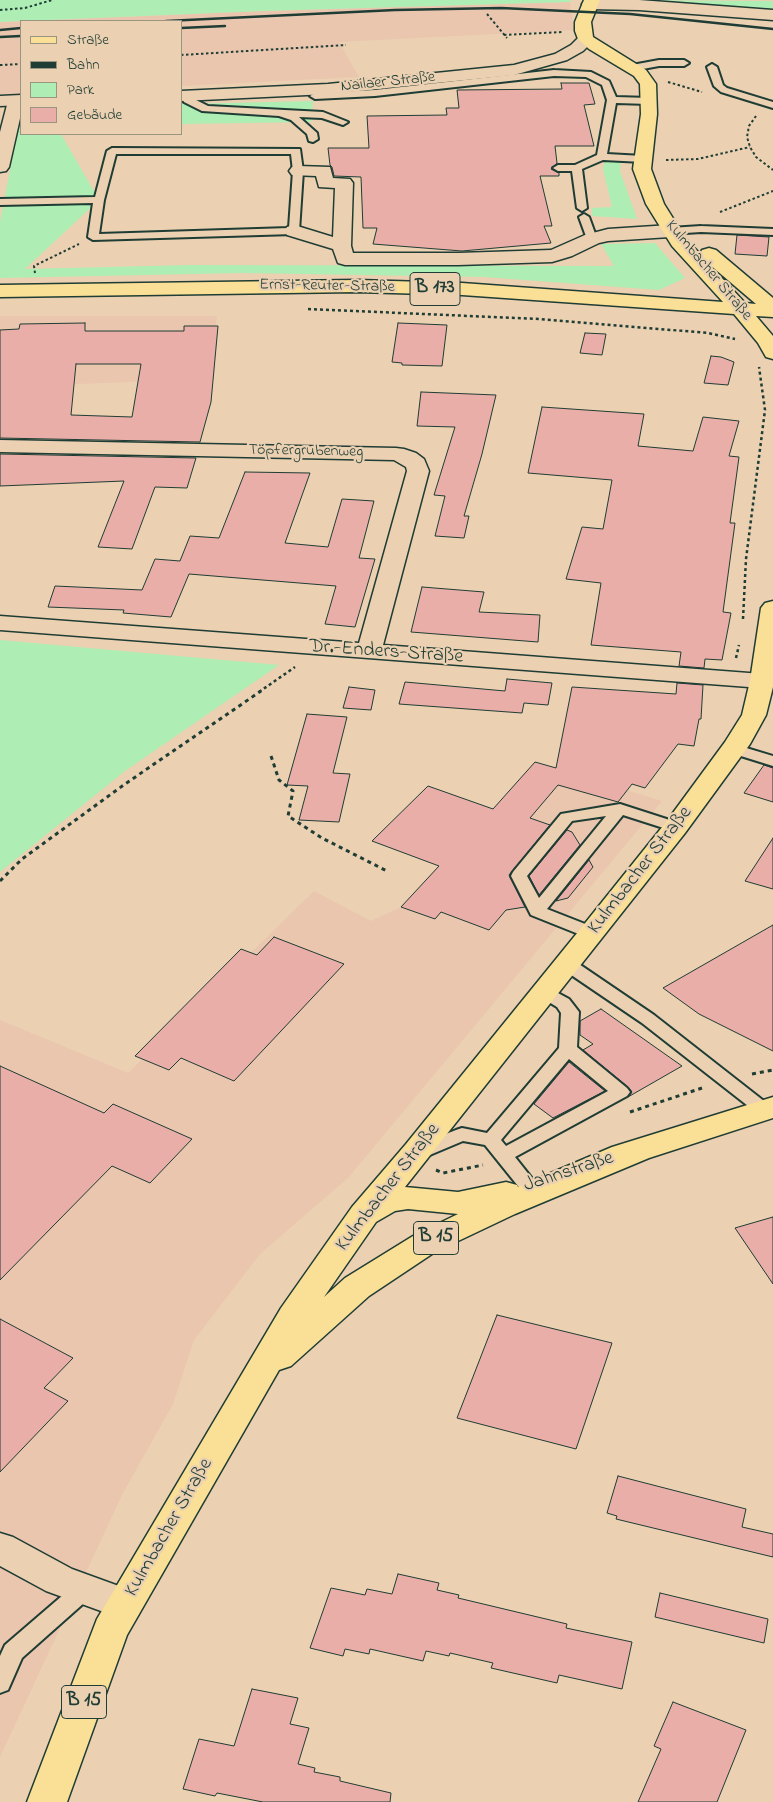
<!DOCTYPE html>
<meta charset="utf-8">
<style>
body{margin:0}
#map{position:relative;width:773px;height:1802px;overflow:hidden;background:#ebd0b2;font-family:"Indie Flower",sans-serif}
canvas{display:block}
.legend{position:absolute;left:20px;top:20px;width:162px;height:115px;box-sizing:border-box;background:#ebd0b2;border:1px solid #999580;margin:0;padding:6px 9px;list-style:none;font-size:15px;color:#1f3d34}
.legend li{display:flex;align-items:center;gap:10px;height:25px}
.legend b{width:25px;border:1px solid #999580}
</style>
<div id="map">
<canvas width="773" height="1802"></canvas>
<ul class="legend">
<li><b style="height:6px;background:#fadf96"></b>Straße</li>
<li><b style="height:6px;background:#1f3d34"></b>Bahn</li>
<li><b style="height:14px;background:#aeedb4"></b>Park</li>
<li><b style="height:14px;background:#e9aea8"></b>Gebäude</li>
</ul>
</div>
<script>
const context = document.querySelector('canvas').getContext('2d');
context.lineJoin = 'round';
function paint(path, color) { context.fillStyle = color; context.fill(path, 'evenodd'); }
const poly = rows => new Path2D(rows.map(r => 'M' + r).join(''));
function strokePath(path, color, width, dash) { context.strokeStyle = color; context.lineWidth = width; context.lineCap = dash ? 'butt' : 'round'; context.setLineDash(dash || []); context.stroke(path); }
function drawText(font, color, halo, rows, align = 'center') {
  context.font = font + ' "Indie Flower",sans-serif'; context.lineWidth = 4.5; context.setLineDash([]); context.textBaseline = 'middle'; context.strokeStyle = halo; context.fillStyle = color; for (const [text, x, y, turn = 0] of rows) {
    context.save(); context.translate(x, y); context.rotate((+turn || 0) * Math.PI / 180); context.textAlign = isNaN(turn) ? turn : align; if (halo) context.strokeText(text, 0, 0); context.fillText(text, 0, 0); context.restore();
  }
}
paint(poly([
 [570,2,574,30,339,42,359,77,181,86,181,21,21,21,21,94,0,95,0,22,264,11],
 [0,316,217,316,208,379,0,387],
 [535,762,662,801,348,1178,260,1254,194,1340,173,1404,123,1493,0,1757,0,1020,128,1073,314,891,371,921,401,907,451,852,476,828]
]), '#eac6af');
paint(poly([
 [0,0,571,0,570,2,264,11,0,22],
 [614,0,773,1,773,10],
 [313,101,311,122,181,124,181,104],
 [21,113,21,134,61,134,99,200,25,269,190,265,614,266,601,244,655,243,685,278,659,290,484,277,242,273,0,278,0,222],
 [606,157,621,158,620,171,637,219,592,216,592,208,612,207,603,169],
 [0,640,279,665,125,771,0,872]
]), '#aeedb4');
const building = poly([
 [561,83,589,83,595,104,584,105,594,146,555,146,557,163,551,169,559,173,559,176,540,176,552,226,544,226,551,243,462,251,373,244,377,228,363,228,361,177,334,176,332,167,330,165,328,148,369,148,367,116,447,115,446,108,459,108,457,90,562,89,561,83],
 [737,235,769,237,767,256,735,254,737,235],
 [85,323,85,331,184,331,184,326,218,326,211,402,200,442,0,438,0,330,19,329,20,324,85,323],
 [76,364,141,364,132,417,71,415,76,364],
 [398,323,447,325,442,366,402,365,402,363,392,362,398,323],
 [585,333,606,334,602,355,580,353,585,333],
 [711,356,721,357,734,362,728,385,704,383,711,356],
 [421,392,496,395,482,454,464,516,469,516,464,538,435,536,445,496,434,495,455,427,417,426,421,392],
 [542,407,644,414,638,446,693,451,703,417,739,421,729,456,739,457,730,523,735,523,723,612,731,613,722,660,705,659,704,668,679,666,681,652,591,645,601,583,566,579,582,527,603,529,612,480,528,473,542,407],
 [0,454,196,458,187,488,155,487,132,549,98,547,124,481,0,486,0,454],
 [245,472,310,473,285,543,328,547,342,499,374,501,359,558,375,559,355,627,325,624,336,586,189,574,171,617,123,613,124,610,48,607,55,586,142,590,155,559,180,561,190,536,219,538,245,472],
 [422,587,484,592,479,612,540,615,538,642,411,632,422,587],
 [507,679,552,683,548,705,524,703,522,713,399,704,405,682,505,691,507,679],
 [677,683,703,685,701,719,699,719,694,746,678,744,645,788,632,784,618,802,558,785,530,818,550,825,509,875,525,907,506,910,489,930,441,912,435,919,401,907,439,866,372,841,428,786,493,809,535,762,556,768,572,687,676,694,677,683],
 [349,687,375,690,371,710,343,708,349,687],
 [307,714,347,717,333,773,350,774,339,822,299,820,308,786,287,785,307,714],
 [764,765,773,768,773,802,744,793,764,765],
 [567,830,572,832,580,845,539,895,529,876,567,830],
 [773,838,773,889,745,881,773,838],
 [589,860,593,867,568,898,556,901,589,860],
 [773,925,773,1051,699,1014,663,988,773,925],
 [274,937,344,964,234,1081,181,1058,169,1070,135,1056,241,949,257,955,274,937],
 [601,1009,682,1066,628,1097,632,1092,628,1087,583,1050,593,1044,580,1035,580,1021,601,1009],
 [569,1062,605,1091,553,1118,534,1104,569,1062],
 [0,1066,104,1113,113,1104,192,1139,150,1183,112,1166,0,1280,0,1066],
 [773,1217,773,1284,735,1228,773,1217],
 [497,1315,612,1343,576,1449,457,1418,497,1315],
 [0,1319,73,1358,44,1388,68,1401,0,1472,0,1319],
 [618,1476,746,1509,742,1527,773,1534,773,1557,616,1519,617,1516,607,1513,618,1476],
 [398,1574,439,1583,437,1590,459,1595,458,1598,567,1624,566,1628,632,1642,622,1689,559,1675,557,1683,491,1668,493,1663,450,1653,449,1656,426,1651,423,1661,370,1649,369,1654,345,1649,343,1656,310,1648,331,1588,365,1595,367,1589,392,1594,398,1574],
 [660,1593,768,1619,764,1643,655,1617,660,1593],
 [252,1689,298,1698,290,1724,309,1728,298,1764,315,1768,314,1772,340,1777,340,1781,391,1793,390,1802,263,1802,217,1793,215,1796,183,1789,199,1739,234,1746,252,1689],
 [673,1702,746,1730,717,1802,638,1802,661,1749,654,1746,673,1702]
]);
paint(building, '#e9aea8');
strokePath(building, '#1f3d34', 1);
const lane = poly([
 [659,60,684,60,689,63,684,66,659,66,632,71,627,68,632,65,659,60],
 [712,64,717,67,723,85,727,88,773,102,773,108,721,92,714,86,707,67,712,64],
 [554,70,591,72,609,81,616,97,649,98,654,101,649,104,616,103,607,154,643,156,648,159,643,162,603,160,582,169,587,208,582,211,577,208,572,171,558,171,553,168,558,165,575,165,597,155,607,100,602,85,586,77,554,76,375,96,315,99,310,96,315,93,375,90,554,70],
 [186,93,189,94,192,98,208,106,323,112,348,122,343,125,322,118,299,117,317,133,318,139,313,142,309,141,307,134,291,120,279,116,202,111,184,102,181,96,186,93],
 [112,148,300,149,303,171,299,231,294,234,93,240,88,237,93,203,0,205,0,199,95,197,107,151,112,148],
 [116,154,291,154,293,171,289,228,99,234,104,200,116,154],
 [584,214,589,217,597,239,596,241,592,242,587,239,579,217,584,214],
 [701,226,773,229,773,235,701,232,670,234,665,231,670,228,701,226],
 [733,744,773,756,773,766,728,752,725,749,728,746,733,744],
 [620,804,682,824,684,827,682,830,676,832,623,815,547,909,598,929,600,933,598,937,592,938,586,937,531,915,511,876,513,872,561,814,620,804],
 [606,816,539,898,527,876,572,821,606,816],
 [567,959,573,960,654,1015,769,1105,772,1109,769,1113,763,1115,757,1113,642,1023,561,968,559,964,561,960,567,959],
 [545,986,569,999,576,1008,579,1012,577,1047,627,1088,630,1092,627,1096,515,1157,538,1186,536,1191,529,1193,522,1191,485,1145,463,1141,425,1157,419,1158,413,1157,410,1152,413,1147,456,1130,462,1128,487,1133,559,1048,561,1013,557,1007,539,996,537,992,539,988,545,986],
 [569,1059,608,1091,506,1146,501,1140,569,1059],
 [85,1580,93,1583,96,1589,93,1595,22,1658,8,1690,0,1693,0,1656,5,1645,77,1583,85,1580]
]);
const street = poly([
 [639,0,773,10,773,20,639,10,590,9,585,7,582,4,587,0,639,0],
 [16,96,21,97,21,114,9,167,6,171,0,172,0,132,8,101,10,97,16,96],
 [298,166,330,167,333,178,350,179,353,183,351,246,353,253,458,253,551,250,585,235,608,229,670,225,677,227,679,231,677,235,670,237,608,241,599,243,572,256,552,262,458,265,345,265,338,263,333,249,287,235,285,231,287,227,294,225,333,237,335,188,319,187,316,176,292,175,289,171,292,167,298,166],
 [0,440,396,448,404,449,416,453,424,459,429,471,383,645,762,674,771,676,773,683,771,686,762,688,0,630,0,616,359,643,407,471,406,467,394,460,0,452,0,440],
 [0,1533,13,1537,72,1569,138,1593,143,1604,138,1615,125,1620,112,1615,46,1591,0,1566,0,1533]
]);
const secondary = poly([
 [586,34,592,36,594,39,592,42,583,51,567,60,514,75,328,94,181,101,181,91,328,84,514,65,555,54,571,45,580,36,586,34],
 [21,95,21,105,0,106,0,96,21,95]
]);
const primary = poly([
 [584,0,600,0,591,22,593,37,646,70,656,84,657,114,651,169,664,204,686,239,700,254,702,250,709,248,716,250,773,298,773,317,756,316,773,336,773,359,766,357,758,343,734,314,462,295,357,292,0,297,0,285,357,280,462,283,723,302,672,246,646,204,633,169,641,114,640,84,634,76,589,49,578,39,575,31,575,22,584,0],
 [709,264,756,304,745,303,709,264],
 [773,601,773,687,766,715,750,744,685,833,405,1187,458,1192,506,1182,517,1185,518,1187,612,1147,773,1097,773,1118,649,1158,515,1214,435,1252,369,1296,291,1366,279,1370,127,1635,67,1802,27,1802,97,1619,281,1308,352,1207,406,1144,582,927,667,821,725,742,742,715,750,681,761,608,765,603,773,601],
 [408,1209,458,1214,413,1236,345,1278,324,1297,376,1222,395,1211,408,1209]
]);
strokePath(lane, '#1f3d34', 4);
strokePath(street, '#1f3d34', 3);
strokePath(secondary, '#1f3d34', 3);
strokePath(primary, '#1f3d34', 3);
strokePath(poly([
 [0,10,25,8,52,0],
 [487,14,507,38],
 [504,35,562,32],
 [181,55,346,45],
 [0,65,21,64],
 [668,82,702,92],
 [756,116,749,126,747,137,750,147,756,157,773,170],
 [666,160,698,159,750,147],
 [720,212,773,191],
 [35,273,34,266,79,244]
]), '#1f3d34', 2, [2.5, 2.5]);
strokePath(poly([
 [308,309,539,319,708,333,735,339],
 [743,619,746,559,765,410,759,367],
 [736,658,739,645],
 [259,692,295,667]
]), '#1f3d34', 2.5, [3, 3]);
strokePath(poly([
 [271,756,279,780,293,791,288,816,322,838,387,871],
 [0,881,22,859,125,784,261,691],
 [752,1074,773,1070],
 [630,1112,702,1088],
 [436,1170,443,1173,483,1165]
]), '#1f3d34', 3, [4, 4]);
paint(lane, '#ebd0b2');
paint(street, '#ebd0b2');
paint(secondary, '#ebd0b2');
paint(primary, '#fadf96');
strokePath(poly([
 [166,21,395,10,501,8,630,14,773,29],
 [181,28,225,26],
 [0,30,21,28],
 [0,37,21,36]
]), '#1f3d34', 2.5);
drawText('16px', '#1f3d34', '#ebd0b2', [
 ["Nailaer Straße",388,83,-6],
 ["Kulmbacher Straße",708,271,50],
 ["Ernst-Reuter-Straße",327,287,1],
 ["Töpfergrubenweg",306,452,1]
]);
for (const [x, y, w] of [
 [435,289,50],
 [436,1238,45],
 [84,1702,45]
]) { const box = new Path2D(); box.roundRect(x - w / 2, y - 16.5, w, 33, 4); context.fillStyle = '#ebd0b2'; context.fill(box); strokePath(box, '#1f3d34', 1); }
drawText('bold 19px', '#1f3d34', null, [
 ["B 173",435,289],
 ["B 15",436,1238],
 ["B 15",84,1702]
]);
drawText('20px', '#1f3d34', '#ebd0b2', [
 ["Dr.-Enders-Straße",386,653,4],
 ["Kulmbacher Straße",641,871,-52],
 ["Jahnstraße",569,1173,-18],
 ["Kulmbacher Straße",389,1188,-52],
 ["Kulmbacher Straße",170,1528,-60]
]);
</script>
